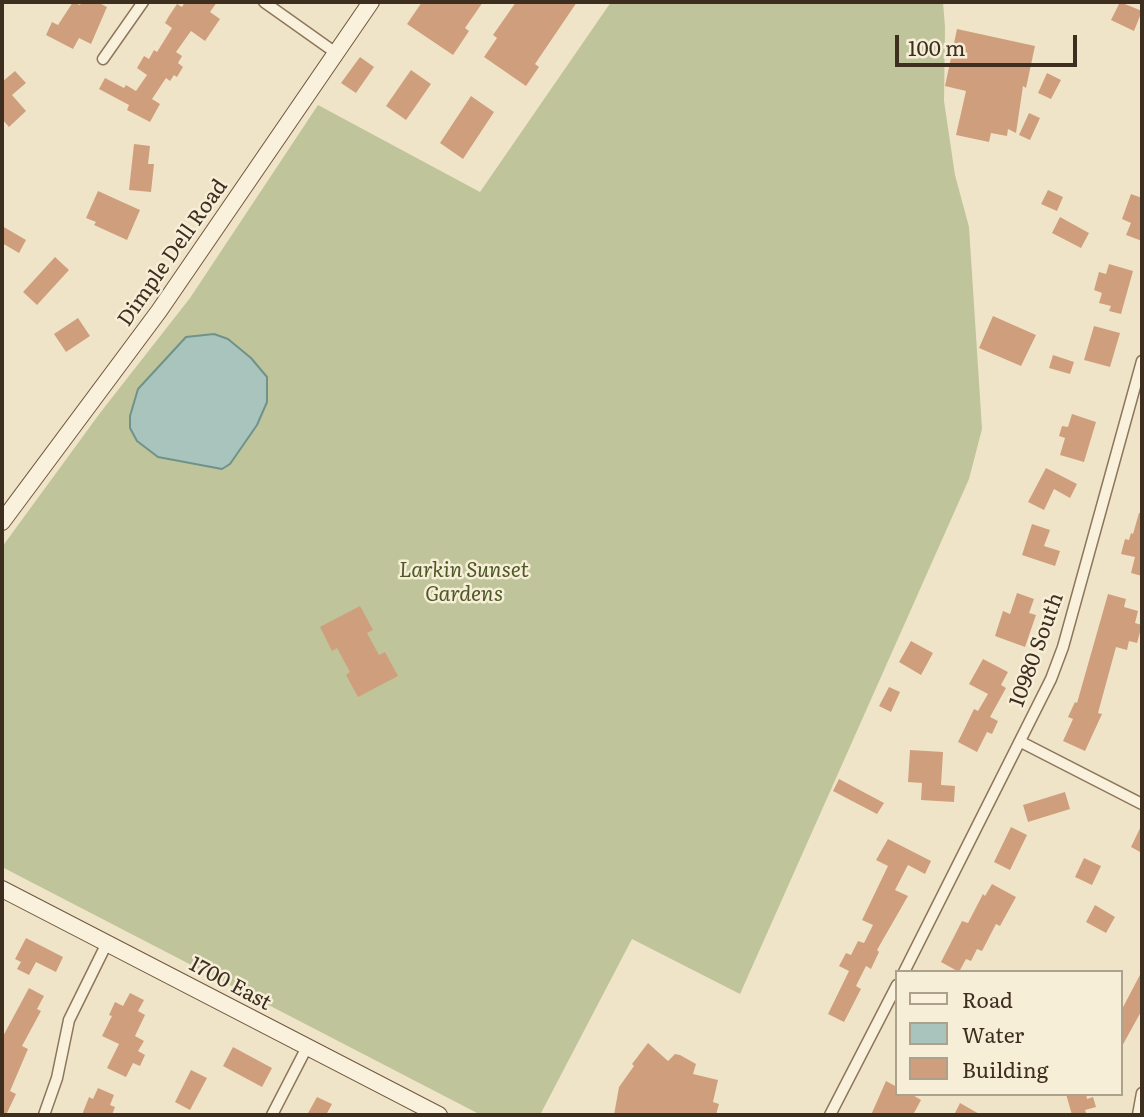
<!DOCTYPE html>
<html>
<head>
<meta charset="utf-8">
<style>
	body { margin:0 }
	#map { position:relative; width:1144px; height:1117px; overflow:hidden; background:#f0e4c8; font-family:Literata,serif }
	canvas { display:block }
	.frame { position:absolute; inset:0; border:4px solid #3d2e20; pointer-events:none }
	.legend { position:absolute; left:895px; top:970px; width:228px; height:126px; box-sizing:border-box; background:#f7eed8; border:2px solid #ada18e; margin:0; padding:9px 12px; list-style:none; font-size:21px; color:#3d2e20 }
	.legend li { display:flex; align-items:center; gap:14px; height:35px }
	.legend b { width:35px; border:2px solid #ada18e }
	.scale { position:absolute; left:895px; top:35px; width:182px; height:32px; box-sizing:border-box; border:4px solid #3d2e20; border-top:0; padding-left:9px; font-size:21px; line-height:24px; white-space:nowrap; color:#3d2e20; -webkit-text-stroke:5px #f7eed8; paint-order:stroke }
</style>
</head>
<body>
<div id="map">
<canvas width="1144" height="1117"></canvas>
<div class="frame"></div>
<ul class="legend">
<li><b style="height:9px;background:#faf1dc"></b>Road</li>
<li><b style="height:19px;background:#a9c4bc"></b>Water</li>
<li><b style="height:19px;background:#cf9f7d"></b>Building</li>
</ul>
<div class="scale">100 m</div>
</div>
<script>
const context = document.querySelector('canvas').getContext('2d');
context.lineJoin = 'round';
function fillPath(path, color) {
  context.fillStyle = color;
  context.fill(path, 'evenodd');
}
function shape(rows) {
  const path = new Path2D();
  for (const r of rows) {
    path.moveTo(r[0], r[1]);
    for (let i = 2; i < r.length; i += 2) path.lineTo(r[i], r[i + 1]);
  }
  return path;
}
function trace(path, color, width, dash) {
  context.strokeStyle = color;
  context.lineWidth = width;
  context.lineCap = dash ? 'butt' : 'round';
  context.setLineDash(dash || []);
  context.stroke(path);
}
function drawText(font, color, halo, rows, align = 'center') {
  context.font = font + ' Literata,serif';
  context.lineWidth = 5;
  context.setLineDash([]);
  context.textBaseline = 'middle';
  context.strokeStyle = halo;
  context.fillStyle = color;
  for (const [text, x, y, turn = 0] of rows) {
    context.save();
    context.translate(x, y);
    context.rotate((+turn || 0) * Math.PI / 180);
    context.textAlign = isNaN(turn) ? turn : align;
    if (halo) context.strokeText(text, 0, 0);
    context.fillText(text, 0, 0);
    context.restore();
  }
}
fillPath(shape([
	[611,2,943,2,945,27,944,101,955,175,969,227,982,429,969,479,740,994,632,939,540,1115,481,1115,2,867,2,547,100,413,190,298,318,105,480,192]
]), '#bfc49a');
const water = shape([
	[214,334,228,339,251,358,267,377,267,402,257,425,230,464,222,469,158,457,137,441,130,428,130,416,138,389,186,337,214,334]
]);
fillPath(water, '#a9c4bc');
trace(water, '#6f938a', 2);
fillPath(shape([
	[73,2,80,5,82,2,97,2,107,7,91,44,79,38,73,49,46,35,52,22,58,25],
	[185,2,217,2,210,12,220,19,205,41,191,31,176,52,182,56,178,63,183,67,177,77,174,75,170,81,166,78,152,99,160,104,150,122,127,110,129,105,99,89,105,78,124,88,126,85,136,91,147,75,137,68,144,56,149,59,154,50,157,52,172,28,165,23,169,16,177,4,182,7],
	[422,2,483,2,465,28,469,31,453,55,407,24],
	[516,2,577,2,535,64,539,67,526,86,484,57,497,38,493,35],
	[1120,2,1142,11,1134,31,1111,20],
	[957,29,1035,46,1026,88,1023,86,1016,133,1008,129,1007,136,991,133,989,142,956,135,966,91,945,86],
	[360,57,374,67,356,93,341,83],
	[411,70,431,84,406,120,386,106],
	[15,71,26,83,12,95,26,111,9,127,2,119,2,82],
	[1047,73,1061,80,1051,99,1038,93],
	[471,96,494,112,463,159,440,143],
	[1029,113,1040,118,1030,140,1019,135],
	[134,144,150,146,148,164,154,164,151,192,129,190],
	[1048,190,1063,197,1057,211,1041,204],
	[98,191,140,210,127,240,94,225,96,222,86,218],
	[1131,194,1142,198,1142,241,1126,235,1131,223,1122,219],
	[1060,217,1089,233,1081,248,1052,233],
	[2,226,26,240,19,253,2,243],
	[55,257,69,270,37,305,23,292],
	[1109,264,1133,271,1121,314,1109,311,1111,306,1099,303,1102,293,1094,290,1099,272,1106,274],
	[993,316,1036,335,1021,366,979,348],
	[78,318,90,336,66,352,54,334],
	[1094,326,1120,333,1110,367,1084,360],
	[1053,355,1074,362,1070,374,1049,368],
	[1072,414,1096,422,1084,462,1060,455,1065,438,1059,436,1062,426,1068,427],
	[1046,468,1077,484,1070,498,1054,489,1044,510,1028,502],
	[1139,513,1142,513,1142,576,1131,573,1135,557,1121,554,1125,539,1129,540,1131,533,1133,534],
	[1032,524,1050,530,1044,546,1060,551,1055,566,1022,555],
	[1017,593,1034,599,1029,613,1036,615,1025,647,995,636,1003,611,1010,614],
	[1108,594,1126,599,1124,607,1138,611,1135,623,1142,625,1137,643,1129,641,1127,650,1116,647,1098,713,1102,714,1085,751,1063,741,1073,719,1068,717,1075,702,1077,703],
	[360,606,373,630,367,633,379,655,385,652,398,676,358,697,346,675,350,672,337,648,332,651,320,627],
	[911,641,933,653,921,675,899,662],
	[983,659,1008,672,1001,685,1006,688,990,717,998,721,992,734,987,732,977,752,958,742,974,709,978,711,988,694,969,684],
	[889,687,900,692,891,712,879,706],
	[910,750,943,752,941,785,955,786,954,802,921,800,922,783,908,782],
	[839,779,884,803,877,814,833,791],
	[1065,792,1070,809,1028,822,1023,805],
	[1142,824,1142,853,1131,847],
	[1011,827,1027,835,1010,870,994,862],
	[888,839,931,861,925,874,908,865,895,890,908,896,877,950,879,952,871,969,866,966,856,986,861,989,844,1022,828,1014,849,971,839,966,846,953,851,955,858,941,864,943,873,925,862,920,888,866,876,860],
	[1084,858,1101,866,1092,885,1075,877],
	[992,884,1016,897,1000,926,996,924,982,951,977,949,971,961,966,959,959,972,941,962,962,921,968,923,983,894,985,896],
	[1095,905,1115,917,1106,933,1086,922],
	[26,938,63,957,56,972,36,962,29,975,17,969,21,962,15,959],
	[1142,971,1142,1010,1121,1048,1121,1011],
	[29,988,44,996,37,1009,41,1011,22,1046,28,1049,10,1091,16,1094,6,1115,2,1115,2,1038],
	[130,993,144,1000,138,1011,145,1015,135,1036,144,1041,138,1051,145,1055,140,1066,133,1063,126,1077,107,1068,119,1044,102,1036,112,1016,109,1015,115,1002,123,1006],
	[648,1043,668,1061,675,1054,680,1055,696,1064,693,1074,718,1080,713,1102,719,1104,716,1115,614,1115,619,1087,634,1066,632,1064],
	[233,1047,272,1068,262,1087,223,1066],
	[191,1070,207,1078,190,1110,175,1102],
	[886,1081,897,1087,897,1094,911,1094,921,1100,913,1115,871,1115],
	[98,1088,114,1095,110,1105,115,1107,112,1115,82,1115,89,1097,93,1099],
	[1066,1094,1086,1094,1087,1099,1093,1097,1096,1107,1085,1110,1087,1115,1072,1115],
	[317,1097,332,1104,326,1115,307,1115],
	[960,1103,981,1115,954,1115]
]), '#cf9f7d');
const street = shape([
	[264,2,336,53],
	[103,59,143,2],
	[1021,742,1142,804],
	[904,972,1051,679,1063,647,1142,361],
	[44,1115,57,1078,69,1020,107,943],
	[272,1115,307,1047],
	[830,1115,897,985],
	[1138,1115,1142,1093]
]);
const secondary = shape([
	[2,522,159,311,371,2],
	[2,889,439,1115]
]);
trace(street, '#8d765c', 13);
trace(secondary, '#6f573f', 18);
trace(street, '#faf1dc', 10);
trace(secondary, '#faf1dc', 16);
drawText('21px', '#3d2e20', '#f7eed8', [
	["Dimple Dell Road",173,253,-55],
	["10980 South",1037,650,-70],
	["1700 East",230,984,28]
]);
drawText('italic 21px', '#4d5a26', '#f7eed8', [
	["Larkin Sunset",464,571],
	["Gardens",464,595]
]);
</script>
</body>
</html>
